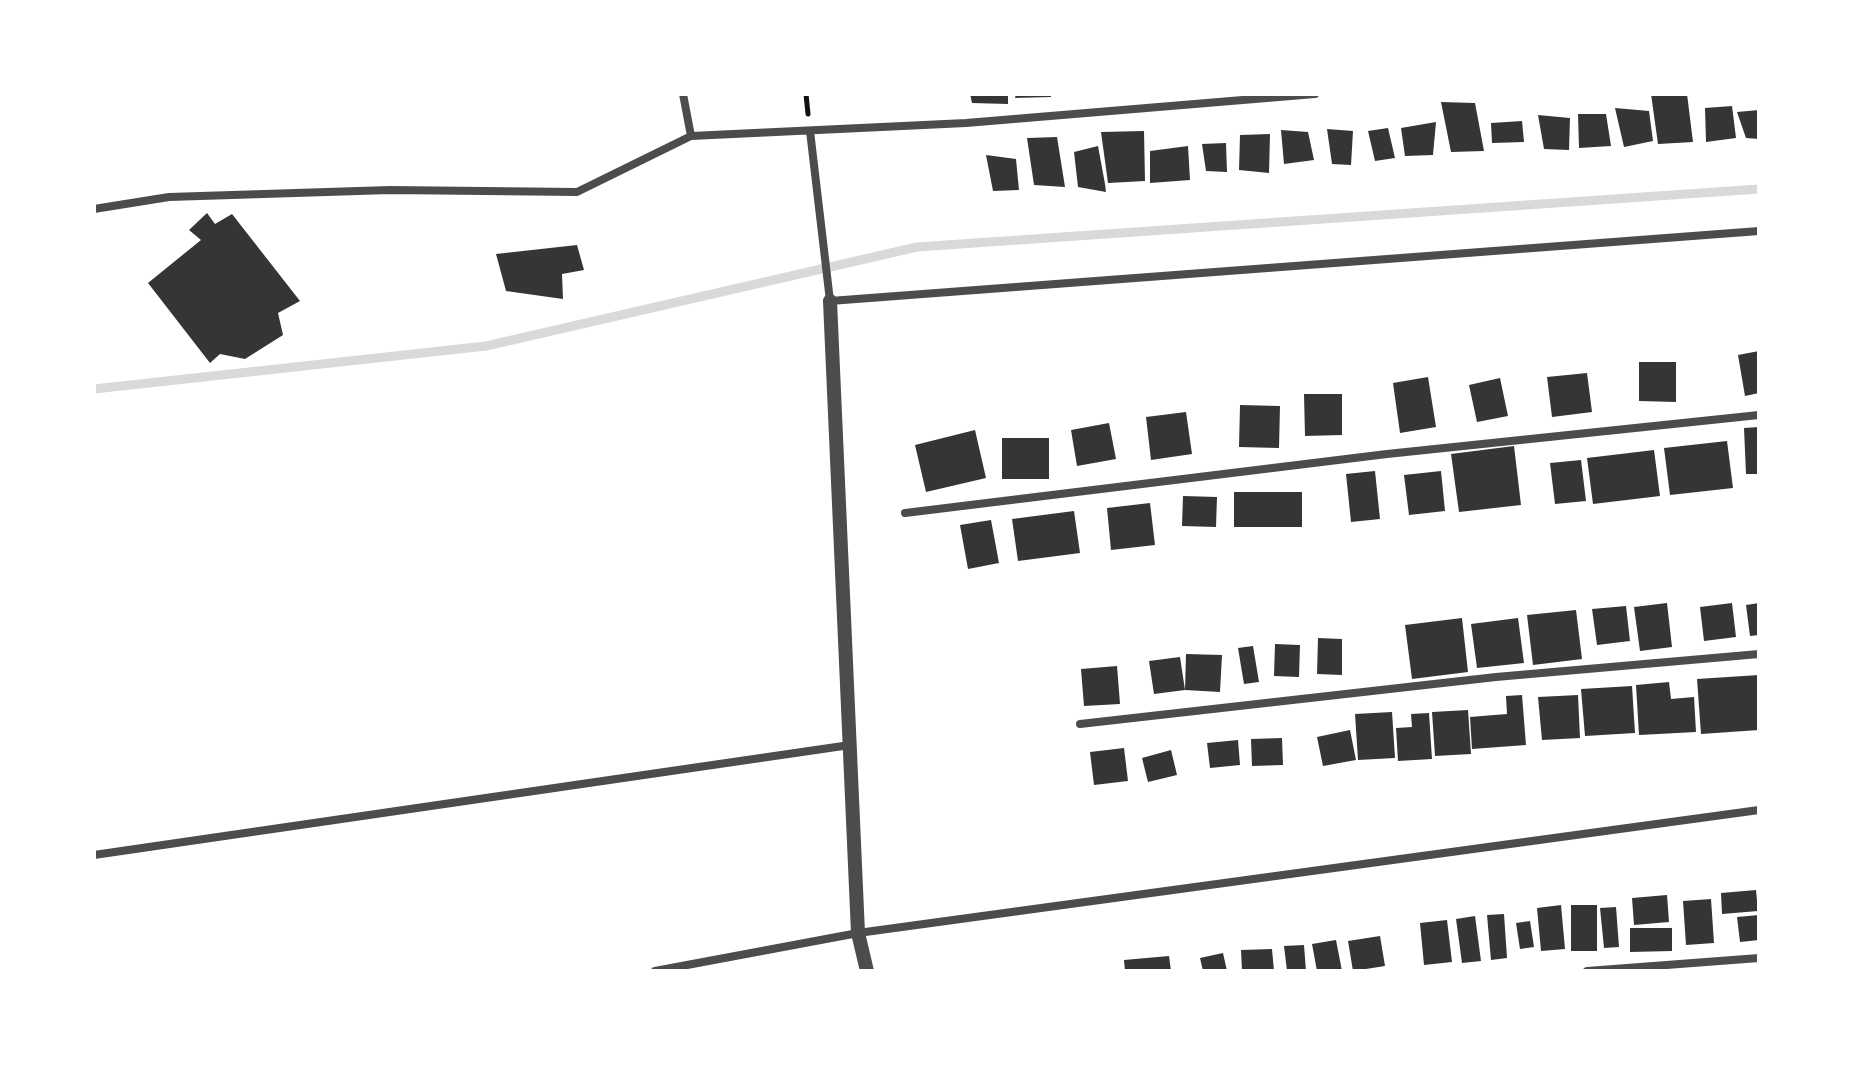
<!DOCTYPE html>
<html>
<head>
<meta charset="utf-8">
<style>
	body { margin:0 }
	#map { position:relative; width:1853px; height:1065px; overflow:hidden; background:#fff; font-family:"DejaVu Sans",sans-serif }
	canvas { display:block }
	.frame { position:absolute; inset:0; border:96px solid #fff; pointer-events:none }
</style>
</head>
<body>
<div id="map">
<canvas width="1853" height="1065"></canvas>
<div class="frame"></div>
</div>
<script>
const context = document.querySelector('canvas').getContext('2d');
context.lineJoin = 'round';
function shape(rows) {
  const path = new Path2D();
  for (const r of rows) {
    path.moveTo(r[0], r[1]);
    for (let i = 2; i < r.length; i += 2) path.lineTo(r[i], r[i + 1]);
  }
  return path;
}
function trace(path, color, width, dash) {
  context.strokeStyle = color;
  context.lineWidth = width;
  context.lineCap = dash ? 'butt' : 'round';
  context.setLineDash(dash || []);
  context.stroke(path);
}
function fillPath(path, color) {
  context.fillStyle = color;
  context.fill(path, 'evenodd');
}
trace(shape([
	[94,389,486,346,917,247,1759,189]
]), '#d9d9d9', 9);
fillPath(shape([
	[970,94,1008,94,1008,104,972,103],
	[1016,94,1051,94,1051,97,1015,98],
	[1651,94,1687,94,1693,142,1658,144],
	[1441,102,1475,103,1484,151,1451,152],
	[1732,106,1736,138,1706,142,1705,108],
	[1615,108,1649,111,1653,141,1624,147],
	[1759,110,1759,139,1746,138,1737,112],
	[1578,114,1606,114,1611,146,1579,148],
	[1538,115,1570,118,1569,150,1544,149],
	[1522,121,1524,142,1492,143,1491,123],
	[1436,122,1433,155,1405,156,1401,128],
	[1388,128,1395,158,1375,161,1368,131],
	[1327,129,1353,131,1351,165,1332,164],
	[1281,130,1308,132,1314,160,1284,164],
	[1144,131,1145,181,1108,183,1101,132],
	[1270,134,1269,173,1239,170,1240,135],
	[1057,137,1065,187,1034,185,1027,138],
	[1226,143,1227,172,1206,171,1202,144],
	[1098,146,1105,184,1106,192,1078,187,1074,152],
	[1188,146,1190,180,1150,183,1150,151],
	[986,155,1016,159,1019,190,993,191],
	[207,213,215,224,232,214,300,301,278,313,283,335,245,359,220,354,210,363,148,283,201,240,189,230],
	[577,245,584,270,562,274,563,299,506,291,496,254],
	[1759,351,1759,393,1745,396,1738,355],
	[1639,362,1676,362,1676,402,1639,401],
	[1587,373,1592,412,1552,417,1547,377],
	[1428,377,1436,427,1400,433,1393,383],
	[1500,378,1508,416,1477,422,1469,385],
	[1304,394,1342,394,1342,435,1305,436],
	[1240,405,1280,406,1279,448,1239,447],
	[1186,412,1192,454,1151,460,1146,417],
	[1109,423,1116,459,1077,466,1071,430],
	[1759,427,1759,474,1746,474,1744,428],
	[975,430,986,478,926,492,915,445],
	[1002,438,1049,438,1049,479,1002,479],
	[1727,441,1733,488,1670,495,1664,448],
	[1514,446,1521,505,1459,512,1451,454],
	[1654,450,1660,496,1593,504,1587,458],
	[1581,460,1586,501,1555,504,1550,463],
	[1375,471,1380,519,1351,522,1346,474],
	[1441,471,1445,511,1409,515,1404,475],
	[1234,492,1302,492,1302,527,1234,527],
	[1183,496,1217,497,1216,527,1182,526],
	[1150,503,1155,545,1111,550,1107,508],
	[1074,511,1080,553,1018,561,1012,519],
	[991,520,999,563,968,569,960,525],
	[1667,603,1672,647,1640,651,1634,607],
	[1732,603,1736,637,1704,641,1700,607],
	[1759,603,1759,635,1750,636,1746,605],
	[1626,606,1630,641,1597,645,1592,609],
	[1576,610,1582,659,1533,665,1527,615],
	[1462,618,1468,672,1412,679,1405,625],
	[1518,618,1524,663,1477,668,1471,624],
	[1318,638,1342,639,1342,675,1317,674],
	[1275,644,1300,645,1299,677,1274,676],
	[1253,646,1259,682,1244,684,1238,648],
	[1186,654,1222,655,1220,692,1185,690],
	[1180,657,1185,690,1154,694,1149,661],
	[1117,666,1120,704,1084,706,1081,669],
	[1759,675,1759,730,1701,734,1697,679],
	[1669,682,1671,699,1694,697,1696,732,1639,735,1636,685],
	[1632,686,1635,733,1585,736,1581,689],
	[1522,695,1526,745,1472,749,1470,717,1507,714,1506,696],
	[1578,695,1580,738,1542,740,1538,697],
	[1468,710,1471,754,1435,756,1432,712],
	[1392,712,1395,758,1358,760,1355,714],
	[1429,713,1432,759,1398,761,1396,728,1412,727,1411,714],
	[1350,730,1356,760,1323,766,1317,737],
	[1282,738,1283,765,1252,766,1251,739],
	[1238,740,1240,765,1210,768,1207,743],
	[1124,748,1128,781,1094,785,1090,752],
	[1171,750,1177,775,1148,782,1142,758],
	[1756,890,1758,911,1722,914,1721,893],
	[1667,895,1669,922,1634,925,1632,898],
	[1711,899,1714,943,1686,945,1683,901],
	[1561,905,1565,949,1541,951,1537,908],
	[1571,905,1597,905,1597,951,1571,951],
	[1616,907,1619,947,1604,948,1600,908],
	[1504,914,1507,958,1491,960,1487,915],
	[1759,915,1759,940,1740,942,1737,917],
	[1475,916,1481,961,1462,963,1456,919],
	[1447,920,1452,962,1424,965,1420,923],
	[1530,921,1534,947,1520,949,1516,923],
	[1630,928,1672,928,1672,951,1630,952],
	[1380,936,1385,966,1353,971,1348,941],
	[1336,940,1342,971,1317,971,1312,944],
	[1304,945,1306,971,1287,971,1284,946],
	[1272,949,1274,971,1242,971,1241,950],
	[1223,953,1227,971,1203,971,1200,958],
	[1169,956,1171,971,1125,971,1124,960]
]), '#353535');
trace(shape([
	[806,94,808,114]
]), '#111', 5);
trace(shape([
	[683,94,691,136,966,123,1315,94],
	[810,131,830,301,1759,231],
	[94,209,169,197,390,190,577,192,691,136],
	[905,513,1387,454,1759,415],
	[1080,724,1496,677,1759,654],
	[94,855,850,745],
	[655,971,858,933,1759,810],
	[1587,971,1759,958]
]), '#4c4c4c', 8);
trace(shape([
	[830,301,858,933,867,971]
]), '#4c4c4c', 14);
</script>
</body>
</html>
